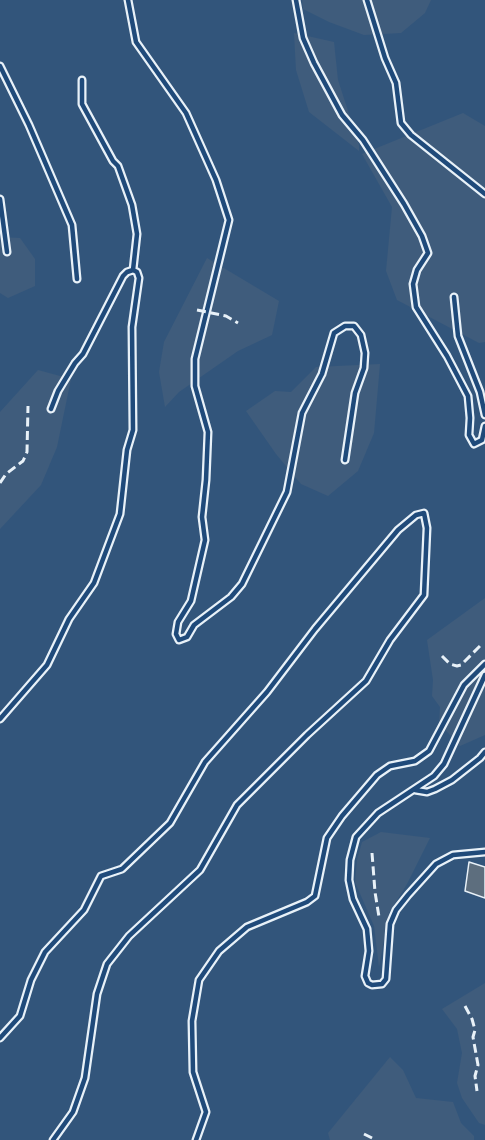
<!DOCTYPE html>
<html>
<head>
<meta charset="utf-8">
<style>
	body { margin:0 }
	canvas { display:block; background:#32557b }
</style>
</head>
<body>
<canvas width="485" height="1140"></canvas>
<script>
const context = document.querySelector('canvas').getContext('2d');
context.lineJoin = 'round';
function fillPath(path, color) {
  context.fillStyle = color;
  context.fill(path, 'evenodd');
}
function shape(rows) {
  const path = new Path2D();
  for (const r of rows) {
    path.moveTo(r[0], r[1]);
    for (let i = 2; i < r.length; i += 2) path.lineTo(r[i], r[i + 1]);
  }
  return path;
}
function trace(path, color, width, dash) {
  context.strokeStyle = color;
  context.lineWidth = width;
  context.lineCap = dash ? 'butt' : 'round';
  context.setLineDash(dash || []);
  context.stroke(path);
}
fillPath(shape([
	[302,0,431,0,425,13,401,33,364,35,329,22,303,9],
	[294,33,334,42,338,80,359,145,359,151,309,112,296,70],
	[463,113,485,126,485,342,479,343,397,300,386,271,392,207,362,154],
	[0,237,20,238,35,259,35,286,8,298,0,293],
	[207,258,279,301,272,335,238,351,179,392,165,407,159,372,164,342],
	[380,364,374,433,358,471,328,496,301,484,276,454,246,411,275,391,291,392,316,367],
	[38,370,71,379,57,447,41,485,0,529,0,412],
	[485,598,485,735,460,746,439,723,440,707,432,696,433,680,427,640],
	[381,832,430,838,407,884,389,913,379,967,374,926,355,882,357,860,362,842],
	[485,983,485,1125,479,1123,462,1098,457,1083,462,1053,457,1029,442,1009],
	[390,1057,403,1070,416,1098,453,1102,461,1123,474,1136,474,1140,330,1140,328,1133]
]), '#3f5c7c');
const building = shape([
	[469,862,485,867,485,898,465,891,469,862]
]);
fillPath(building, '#5d6e7e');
trace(building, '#e8f1f8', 1.5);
const service = shape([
	[128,0,136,42,186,113,216,180,229,220,195,359,195,386,208,432,206,480,202,517,205,540,191,601,178,622,176,634,179,640,187,637,194,625,231,597,242,584,287,492,302,413,322,374,334,333,345,326,354,326,361,335,365,353,364,368,355,393,345,460],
	[296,0,303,38,314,63,342,115,363,140,404,204,422,236,428,253,417,270,413,284,416,307,447,356,468,396,470,418,469,435,474,444,482,440,485,426],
	[367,0,385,58,396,83,401,123,411,135,485,194],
	[0,66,29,125,72,225,77,279],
	[82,80,82,104,113,161,118,166,132,205,137,234,133,270],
	[0,199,7,252],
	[454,297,458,336,480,392,485,415],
	[485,675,444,764,434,776,378,813,356,837,350,860,349,880,353,899,367,929,369,951,365,976,368,983,372,985,382,984,386,979,390,924,396,910,408,895,436,864,453,855,485,852],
	[0,719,47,665,69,619,94,583,120,514,127,450,133,430,132,327,139,278,137,272,133,270,127,272,123,276,83,354,75,363,58,391,51,409],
	[415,790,427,792,435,789,452,780,480,758,485,752],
	[0,1038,20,1016,31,980,45,952,84,910,101,876,122,869,170,823,205,762,267,692,315,629,398,530,416,515,424,513,427,528,424,595,390,640,366,681,307,735,237,805,200,870,129,936,107,964,97,994,85,1078,73,1112,53,1140],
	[196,1140,206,1112,193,1072,192,1021,199,980,219,951,247,927,307,902,315,896,327,838,342,816,377,775,390,766,415,761,429,751,464,685,485,664]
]);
trace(service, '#e8f1f8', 9);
trace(service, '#1f4a7a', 4.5);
trace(shape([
	[197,310,226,316,238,323],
	[0,483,6,474,23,461,27,452,28,406],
	[442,656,450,664,457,666,461,665,482,644],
	[372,853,375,892,379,917],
	[465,1006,472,1019,475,1030,473,1037,478,1065,475,1076,477,1091],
	[364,1134,376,1140]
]), '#e8f1f8', 3, [9, 4.5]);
</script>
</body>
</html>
